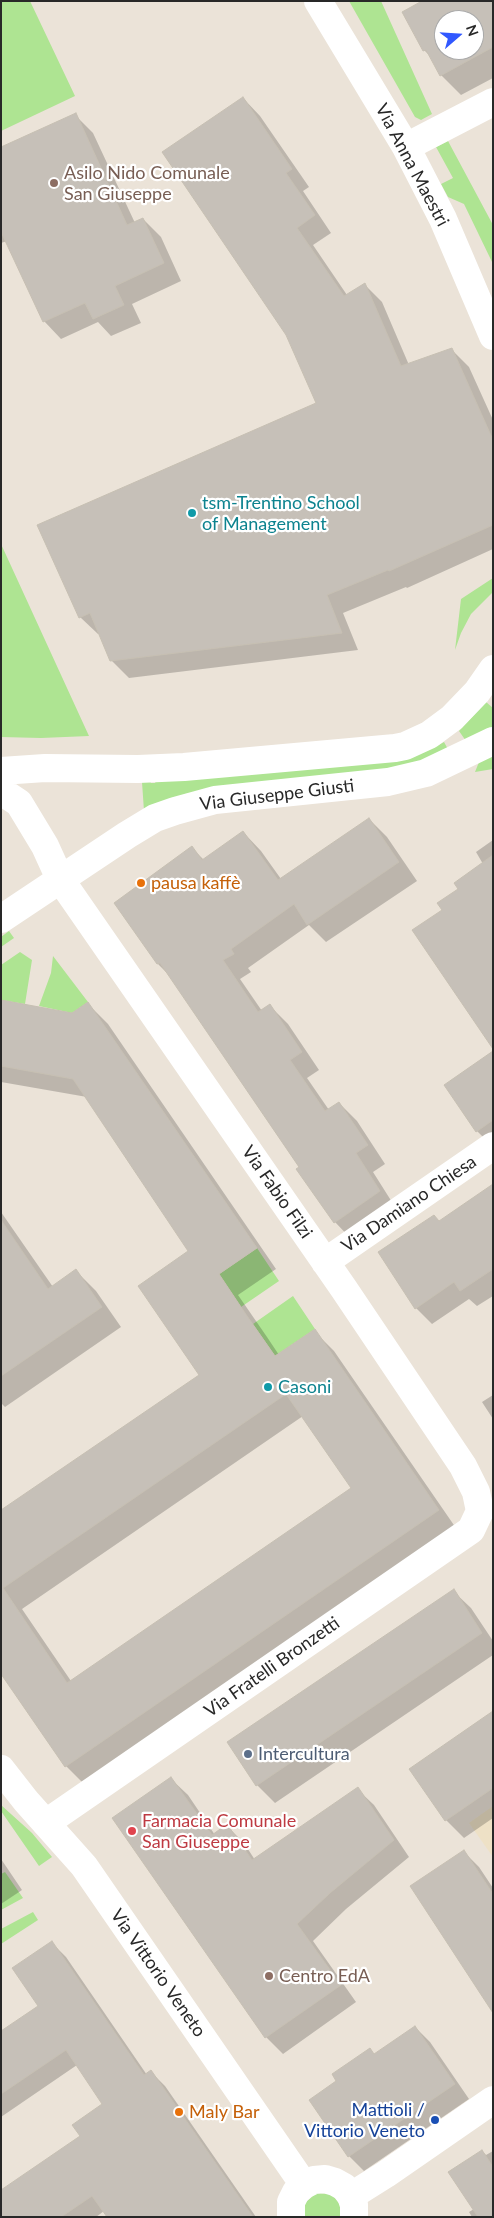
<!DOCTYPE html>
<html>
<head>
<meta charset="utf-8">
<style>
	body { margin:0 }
	#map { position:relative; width:494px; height:2218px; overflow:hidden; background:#ebe3d8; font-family:Lato,sans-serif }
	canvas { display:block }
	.frame { position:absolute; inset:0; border:2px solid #282828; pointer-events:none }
	.north { position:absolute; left:434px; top:10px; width:50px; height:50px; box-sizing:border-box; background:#fff; border:1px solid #a9a9a9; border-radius:50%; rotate:71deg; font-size:14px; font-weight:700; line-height:20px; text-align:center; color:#282828 }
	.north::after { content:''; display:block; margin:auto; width:18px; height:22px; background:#3158ff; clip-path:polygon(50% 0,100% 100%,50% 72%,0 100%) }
</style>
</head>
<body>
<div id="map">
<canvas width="494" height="2218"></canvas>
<div class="frame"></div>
<div class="north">N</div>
</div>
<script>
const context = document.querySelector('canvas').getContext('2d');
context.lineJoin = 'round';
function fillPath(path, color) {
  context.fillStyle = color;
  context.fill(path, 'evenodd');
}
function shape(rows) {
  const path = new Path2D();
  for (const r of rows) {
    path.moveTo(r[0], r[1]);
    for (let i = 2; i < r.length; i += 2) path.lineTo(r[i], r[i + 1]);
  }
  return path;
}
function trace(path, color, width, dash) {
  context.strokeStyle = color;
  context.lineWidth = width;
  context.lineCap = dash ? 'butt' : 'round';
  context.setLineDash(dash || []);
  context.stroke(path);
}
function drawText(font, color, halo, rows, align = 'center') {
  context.font = font + ' Lato,sans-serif';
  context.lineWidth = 4.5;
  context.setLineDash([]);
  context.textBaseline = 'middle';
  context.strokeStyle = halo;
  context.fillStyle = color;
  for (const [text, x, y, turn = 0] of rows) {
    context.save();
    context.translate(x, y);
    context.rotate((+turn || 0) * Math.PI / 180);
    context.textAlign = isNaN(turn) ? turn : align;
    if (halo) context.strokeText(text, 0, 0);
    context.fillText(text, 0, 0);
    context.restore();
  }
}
fillPath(shape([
	[493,1806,493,1857,469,1823]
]), '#eee1c6');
fillPath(shape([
	[1,1,30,1,75,96,1,131],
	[349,1,381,1,432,114,421,120,415,117],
	[448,141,493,225,493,264,464,204,448,197,441,184,453,178,436,147],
	[1,544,89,736,41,738,1,737],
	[493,578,493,592,471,614,461,633,455,650,461,599],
	[486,702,493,708,493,729,466,741,459,731],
	[444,742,449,751,416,766,144,811,142,782,150,781,151,783,155,783,156,781,433,748],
	[493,755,493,769,475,772,479,762],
	[9,931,14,938,1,947,1,937],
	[20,952,32,960,25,1004,1,1000,1,965],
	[53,956,88,1002,72,1013,39,1006,51,973],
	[257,1248,279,1281,241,1307,219,1274],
	[293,1296,315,1329,275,1356,253,1324],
	[1,1805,32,1833,52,1857,39,1866,1,1811],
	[5,1872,23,1898,1,1910,1,1874],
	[33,1912,38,1920,1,1944,1,1929],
	[316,2193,330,2194,336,2199,340,2205,340,2217,303,2217,305,2203]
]), '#aee492');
fillPath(shape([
	[493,1,493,78,461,95,441,75,433,59,424,50,404,12],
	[444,20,474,20,474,50,444,50],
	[243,98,260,116,309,187,303,191,331,233,313,245,347,295,365,285,382,302,409,365,452,350,469,367,493,420,493,549,407,588,406,587,343,613,358,650,129,678,111,660,100,633,98,634,80,617,317,403],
	[75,115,93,133,135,223,143,219,161,237,181,281,132,304,141,323,111,336,98,322,61,339,44,321,7,241,1,243,1,149],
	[369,819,387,837,417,881,326,942,309,925,248,968,251,972,240,979,262,1011,270,1006,288,1024,319,1070,307,1078,329,1110,339,1103,357,1121,385,1164,373,1172,397,1210,353,1241,335,1222,300,1168,170,976,158,964,116,903,192,848,204,860,243,832,261,851,281,879],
	[493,840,493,1047,443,911,483,864,476,852],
	[1,1001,72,1014,88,1004,108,1024,276,1269,238,1295,267,1337,279,1355,314,1331,334,1351,458,1531,86,1786,66,1766,1,1672,1,1511,201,1375,190,1252,87,1097,1,1082],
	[303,1416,353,1488,71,1681,22,1609],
	[493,1053,493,1147,477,1131],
	[493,1186,493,1296,477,1306,469,1299,432,1324,416,1308,440,1222],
	[1,1212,53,1287,76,1271,96,1291,121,1327,5,1407,1,1403],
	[493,1395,493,1419,482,1402],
	[453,1591,471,1608,493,1641,493,1655,275,1803,257,1785,229,1743],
	[493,1712,493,1818,464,1838,446,1820],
	[171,1779,188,1795,215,1835,227,1826,244,1843,255,1860,357,1789,374,1805,409,1857,346,1909,313,1941,356,2002,283,2054,266,2037],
	[464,1852,479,1867,493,1888,493,2011],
	[1,1859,22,1890,1,1904],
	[52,1943,66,1957,147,2075,151,2072,165,2086,256,2217,108,2217,104,2211,96,2217,1,2217,1,2187,3,2190,81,2136,104,2104,77,2065,1,2117,1,2033,40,2006],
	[415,2027,430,2042,469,2099,364,2171,349,2156,338,2081,370,2050,375,2055],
	[482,2151,486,2155,493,2151,493,2217,472,2217,469,2212,474,2209]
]), '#0003');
const building = shape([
	[422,1,493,1,493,47,440,76,426,50,423,51,402,12,422,1],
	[444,20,474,20,474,50,444,50,444,20],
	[243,97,292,169,286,173,315,215,297,228,344,296,365,283,401,366,452,348,493,440,493,525,389,571,388,570,327,595,342,633,110,661,90,613,79,618,37,525,316,403,286,335,162,152,243,97],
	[76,113,127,225,143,218,164,263,115,286,124,305,93,319,85,303,43,322,1,232,1,147,76,113],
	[369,818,399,862,307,925,294,904,231,949,234,954,223,960,258,1012,270,1004,302,1052,290,1060,325,1111,339,1102,368,1145,356,1153,380,1191,334,1223,296,1169,299,1167,160,963,157,964,114,903,192,846,202,860,243,831,278,880,369,818],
	[493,855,493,1049,412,930,442,910,437,903,458,889,454,883,493,855],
	[1,1000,72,1013,88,1002,257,1248,219,1274,247,1316,275,1356,315,1329,439,1510,65,1767,1,1674,1,1510,199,1375,138,1286,188,1251,73,1079,1,1066,1,1000],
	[286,1394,351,1488,67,1683,3,1588,286,1394],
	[493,1051,493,1120,476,1132,444,1085,493,1051],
	[493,1184,493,1269,460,1291,454,1282,415,1309,378,1252,434,1215,439,1221,493,1184],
	[1,1220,48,1289,76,1269,102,1307,1,1376,1,1220],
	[454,1589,482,1633,256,1786,227,1742,454,1589],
	[493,1711,493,1788,445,1821,409,1769,493,1711],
	[171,1777,212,1835,227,1824,252,1860,358,1787,394,1840,330,1893,297,1924,341,1985,265,2038,112,1818,171,1777],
	[464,1850,493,1894,493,2013,410,1886,464,1850],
	[52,1941,144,2075,151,2070,253,2217,107,2217,92,2196,61,2217,1,2217,1,2190,80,2136,72,2125,102,2104,66,2050,1,2094,1,2031,38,2006,12,1968,52,1941],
	[415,2026,455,2084,348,2157,309,2100,336,2081,332,2074,370,2048,374,2054,415,2026],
	[482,2150,493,2167,493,2217,478,2217,448,2172,482,2150]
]);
fillPath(building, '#c6c0b8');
trace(building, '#c6bfb2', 1);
trace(shape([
	[318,1,406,147,443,219,493,336],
	[406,147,493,102],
	[325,1262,493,1146],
	[46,1823,471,1530,480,1511,476,1492,463,1466,344,1289,60,879],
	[351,2196,386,2174,493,2100]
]), '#fff', 28);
trace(shape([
	[1,771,45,768,138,769,184,767,395,748,405,746,429,735,452,718,477,692,493,669],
	[1,791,19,803,45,846,60,879],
	[1,919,127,835,155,818,175,811,215,800,388,782,426,773,493,741],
	[1,1769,26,1801,84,1866,304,2185],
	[291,2217,291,2202,296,2192,304,2185,314,2180,325,2179,335,2182,344,2187,351,2196,354,2205,354,2217]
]), '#fff', 28);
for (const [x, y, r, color] of [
	[54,183,5,"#8d6e63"],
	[192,513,5,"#0f9aa8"],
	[141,883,5,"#e8710a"],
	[268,1387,5,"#0f9aa8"],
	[248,1754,5,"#5c6f8a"],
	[132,1831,5,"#e0444e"],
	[269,1976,5,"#8d6e63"],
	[179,2112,5,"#e8710a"],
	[435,2120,5,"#1a4fb4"]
]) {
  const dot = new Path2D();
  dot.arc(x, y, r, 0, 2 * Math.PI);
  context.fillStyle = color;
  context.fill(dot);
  trace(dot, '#fff', 2);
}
drawText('18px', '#282828', '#fff', [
	["Via Anna Maestri",412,165,62],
	["Via Giuseppe Giusti",277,795,-7],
	["Via Fabio Filzi",277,1192,55],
	["Via Damiano Chiesa",409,1204,-34],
	["Via Fratelli Bronzetti",272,1667,-35],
	["Via Vittorio Veneto",158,1973,55]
]);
drawText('18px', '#785e54', '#fff', [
	["Asilo Nido Comunale",64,173],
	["San Giuseppe",64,194],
	["Centro EdA",279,1976]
], 'left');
drawText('18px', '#0d838f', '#fff', [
	["tsm-Trentino School",202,503],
	["of Management",202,524],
	["Casoni",278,1387]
], 'left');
drawText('18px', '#c56008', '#fff', [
	["pausa kaffè",151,883],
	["Maly Bar",189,2112]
], 'left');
drawText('18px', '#4e5e75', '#fff', [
	["Intercultura",258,1754]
], 'left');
drawText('18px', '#be3a42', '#fff', [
	["Farmacia Comunale",142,1821],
	["San Giuseppe",142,1842]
], 'left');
drawText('18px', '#164399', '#fff', [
	["Mattioli /",425,2110],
	["Vittorio Veneto",425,2131]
], 'right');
</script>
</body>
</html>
